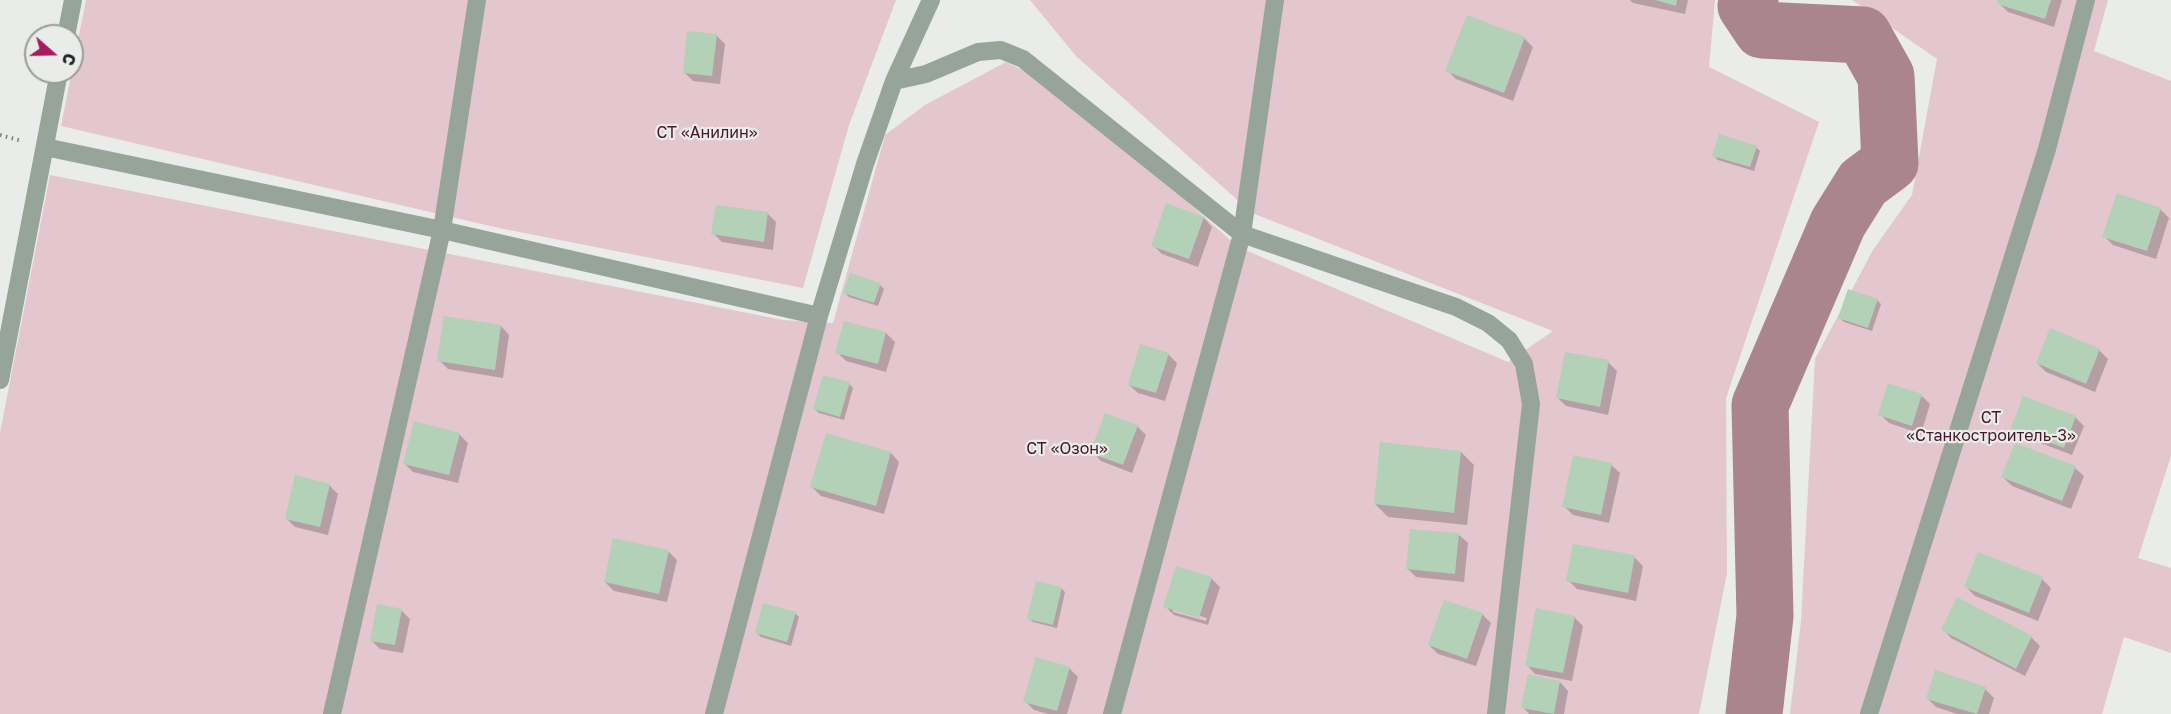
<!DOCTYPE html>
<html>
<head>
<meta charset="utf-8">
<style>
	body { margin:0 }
	#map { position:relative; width:2171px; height:714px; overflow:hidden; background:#e9ece9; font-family:"Golos Text",sans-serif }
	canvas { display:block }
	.north { position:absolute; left:24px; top:24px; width:60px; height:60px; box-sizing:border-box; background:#e9ece9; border:2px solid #999c99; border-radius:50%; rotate:110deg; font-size:16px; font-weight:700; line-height:24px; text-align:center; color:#212322 }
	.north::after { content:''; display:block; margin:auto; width:21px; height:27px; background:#a81c5e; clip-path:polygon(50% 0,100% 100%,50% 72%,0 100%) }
</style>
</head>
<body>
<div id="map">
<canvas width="2171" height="714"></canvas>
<div class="north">С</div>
</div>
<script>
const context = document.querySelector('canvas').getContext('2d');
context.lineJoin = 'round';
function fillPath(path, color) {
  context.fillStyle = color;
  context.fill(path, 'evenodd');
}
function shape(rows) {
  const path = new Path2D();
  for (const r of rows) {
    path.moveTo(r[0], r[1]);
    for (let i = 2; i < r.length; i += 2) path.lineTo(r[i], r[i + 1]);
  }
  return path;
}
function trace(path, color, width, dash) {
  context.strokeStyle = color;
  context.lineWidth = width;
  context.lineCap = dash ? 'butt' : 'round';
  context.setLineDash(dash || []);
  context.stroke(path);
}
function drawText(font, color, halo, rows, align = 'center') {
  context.font = font + ' "Golos Text",sans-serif';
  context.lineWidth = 4.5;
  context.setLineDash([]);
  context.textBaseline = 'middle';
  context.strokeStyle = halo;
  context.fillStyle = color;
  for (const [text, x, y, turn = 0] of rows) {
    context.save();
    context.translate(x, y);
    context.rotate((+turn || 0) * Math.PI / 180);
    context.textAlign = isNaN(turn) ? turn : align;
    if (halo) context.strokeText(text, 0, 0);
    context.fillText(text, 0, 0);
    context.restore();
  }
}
fillPath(shape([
	[86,0,896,0,849,125,803,288,499,228,61,126],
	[1030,0,1715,0,1709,67,1819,122,1726,398,1727,573,1699,714,0,714,0,433,50,175,783,320,833,323,885,135,925,105,1006,62,1064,91,1238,247,1508,362,1553,331,1252,213,1076,56],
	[1852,0,2108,0,2094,51,2171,81,2171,456,2138,558,2171,568,2171,653,2124,637,2102,714,1790,714,1801,621,1815,359,1873,250,1912,195,1937,59]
]), '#e3c6ce');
fillPath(shape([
	[1630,0,1688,0,1685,14,1633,3],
	[2000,0,2062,0,2054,27,2008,12,1999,3],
	[716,35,725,44,720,84,693,81,684,72],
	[1524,38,1533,47,1513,101,1456,79,1447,70],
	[1756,147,1760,151,1754,171,1718,160,1714,156],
	[2118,195,2161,210,2169,218,2156,259,2113,245,2104,236],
	[1167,205,1204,218,1212,227,1198,267,1162,254,1153,245],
	[767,213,776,222,773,250,722,242,713,233],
	[880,285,884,289,878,306,849,297,845,293],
	[1877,300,1881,304,1872,331,1844,322,1840,318],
	[501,326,509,335,503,378,448,369,439,360],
	[886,333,895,342,886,372,846,361,837,352],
	[2099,350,2108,359,2095,392,2046,372,2037,363],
	[1168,354,1177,363,1165,401,1138,393,1129,385],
	[1608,362,1617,371,1608,415,1566,406,1557,397],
	[849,384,853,388,844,420,819,413,815,409],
	[1922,396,1930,404,1921,434,1889,423,1880,414],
	[2075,417,2084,426,2072,455,2022,436,2013,427],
	[1137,426,1146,435,1132,473,1101,461,1092,452],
	[459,434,468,443,458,483,413,472,404,463],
	[827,435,891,453,899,462,884,514,821,496,812,487],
	[1461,452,1474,465,1467,525,1388,517,1375,504],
	[1611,465,1620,473,1609,523,1573,515,1564,506],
	[2075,468,2084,476,2071,509,2012,486,2003,477],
	[329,485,338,494,328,535,295,527,286,518],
	[1459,535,1468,543,1464,582,1416,577,1407,568],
	[668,551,677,560,667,602,614,591,605,582],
	[1634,557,1643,566,1636,601,1577,589,1568,580],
	[1211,578,1220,587,1208,625,1174,615,1165,606],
	[1173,608,1207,618,1206,621,1173,612],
	[2042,579,2051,588,2038,621,1975,596,1966,587],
	[1061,588,1065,592,1057,628,1033,622,1028,618],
	[401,610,410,619,403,653,380,649,371,640],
	[795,613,799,617,791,646,761,637,757,633],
	[1482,614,1491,623,1476,666,1438,654,1429,645],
	[1574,617,1583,626,1572,681,1535,674,1527,665],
	[1943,629,2031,637,2040,646,2025,676,1951,638],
	[1069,668,1078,677,1067,714,1048,714,1034,710,1025,701],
	[1560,682,1568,691,1564,714,1529,714,1523,707],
	[1985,689,1994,698,1989,714,1957,714,1936,707,1927,698]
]), '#0003');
trace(shape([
	[1750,0,1746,6,1762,30,1863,35,1886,76,1890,163,1863,183,1838,223,1760,405,1765,616,1754,714]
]), '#aa848f', 57);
fillPath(shape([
	[1655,0,1677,0,1676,6],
	[1998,0,2051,0,2045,19,1997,4],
	[1467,15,1525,37,1504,93,1445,71],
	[687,31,717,34,712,76,683,73],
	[1719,134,1757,146,1750,167,1712,156],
	[2117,193,2161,208,2147,251,2102,237],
	[1166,203,1204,217,1189,259,1151,246],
	[716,205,768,212,764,242,711,234],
	[850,273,881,283,874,303,843,293],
	[1848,289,1878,299,1868,328,1838,318],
	[444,316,501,325,495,370,437,361],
	[844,321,886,332,878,364,835,353],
	[2050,328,2100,349,2086,384,2036,363],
	[1140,344,1169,353,1156,393,1128,385],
	[1565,352,1609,360,1600,407,1556,398],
	[823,375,850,382,840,417,813,409],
	[1888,383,1922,394,1912,426,1878,415],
	[2023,396,2076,416,2064,448,2011,428],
	[1105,413,1138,425,1123,465,1090,453],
	[414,421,460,433,449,475,403,464],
	[826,433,891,452,876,506,810,487],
	[1380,442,1461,451,1454,513,1374,504],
	[2015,443,2076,466,2062,501,2001,477],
	[1573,455,1612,463,1601,515,1562,507],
	[295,475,330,484,320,527,285,519],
	[1410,529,1459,533,1455,574,1406,569],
	[613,538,669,550,659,594,604,582],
	[1573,544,1635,555,1628,593,1566,581],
	[1978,552,2043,577,2029,613,1964,587],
	[1176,566,1212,577,1199,618,1163,607],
	[1036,581,1062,587,1053,625,1027,619],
	[1957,597,2032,636,2016,669,1941,630],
	[1444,600,1483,613,1467,659,1428,645],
	[763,603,796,612,787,642,755,633],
	[377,604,402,609,395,645,370,641],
	[1536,608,1575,616,1563,673,1525,666],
	[1036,657,1070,667,1057,711,1023,702],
	[1935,670,1986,687,1977,714,1926,699],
	[1528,674,1560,681,1554,714,1521,708]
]), '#b2d1b6');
trace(shape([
	[0,135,22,141]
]), '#7b7d7c', 4, [1.5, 4.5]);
trace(shape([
	[66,36,73,0],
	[894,81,926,74,978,52,1001,50,1023,59,1242,234,1456,307,1488,323,1509,340,1524,364,1531,404,1496,714],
	[45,147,442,230,819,316],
	[0,380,59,72],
	[332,714,442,230,477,0],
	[714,714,819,316,865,164,894,81,931,0],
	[1112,714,1242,234,1275,0],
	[1869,714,2047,149,2086,0]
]), '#97a499', 18);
drawText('16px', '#48162a', '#e9ece9', [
	["СТ «Анилин»",707,133],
	["СТ",1991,418],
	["«Станкостроитель-3»",1991,436],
	["СТ «Озон»",1067,449]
]);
</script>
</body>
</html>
